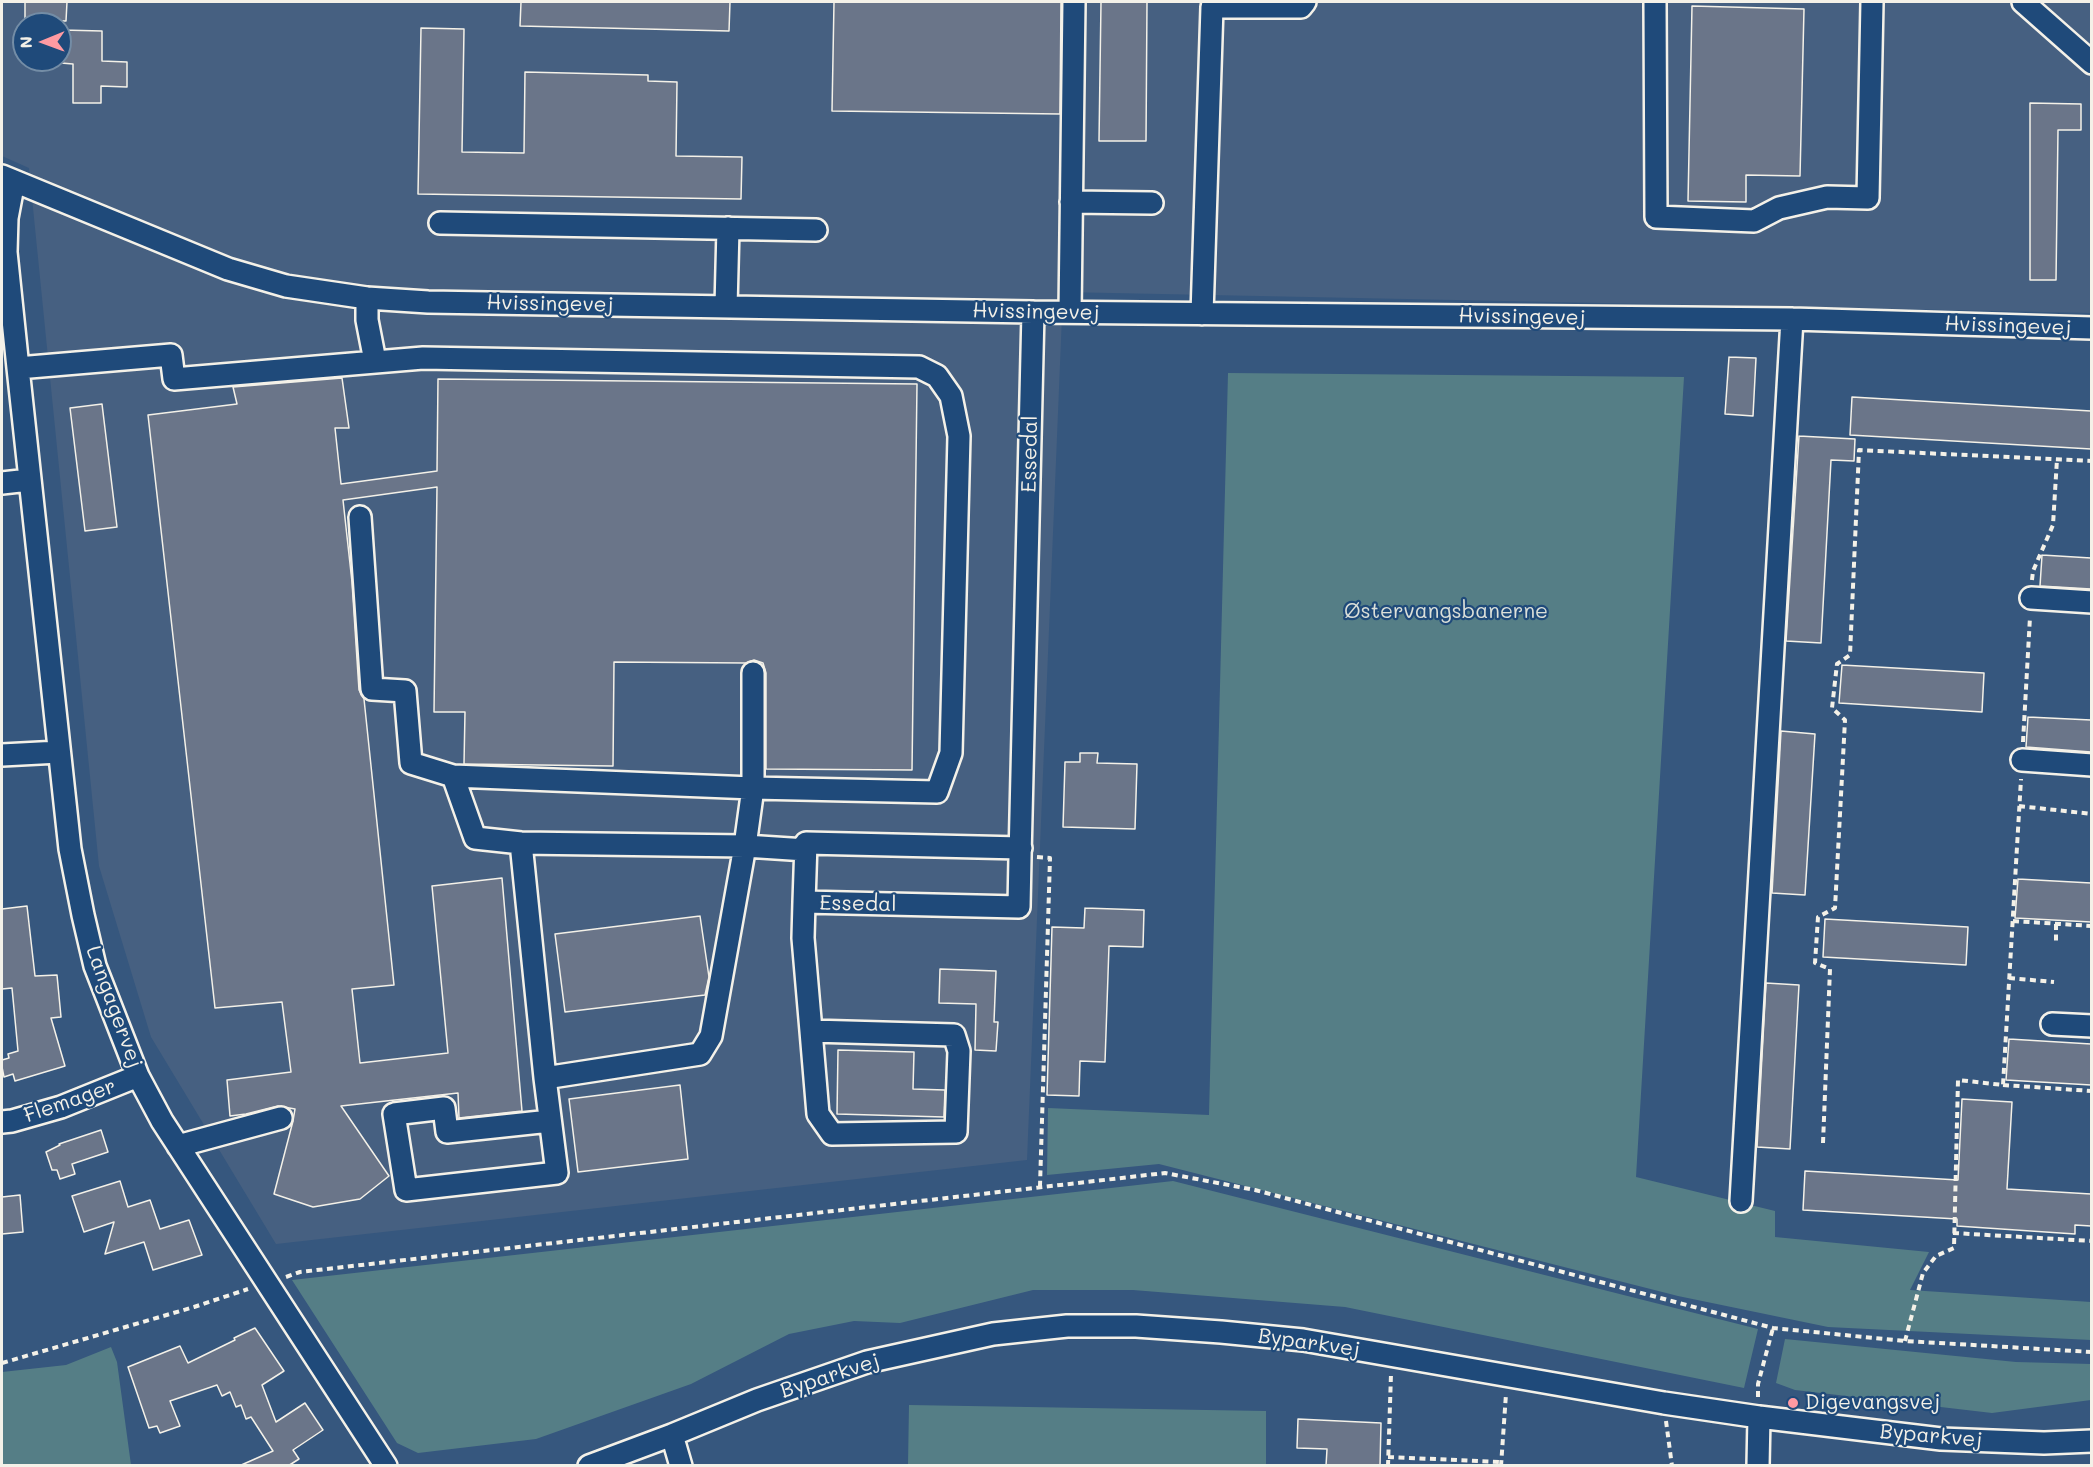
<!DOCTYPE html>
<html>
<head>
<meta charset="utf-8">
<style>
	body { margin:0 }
	#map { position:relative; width:2093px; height:1467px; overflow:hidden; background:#36577e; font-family:Mali,sans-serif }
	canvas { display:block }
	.frame { position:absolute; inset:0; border:3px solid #f4f1e8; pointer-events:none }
	.north { position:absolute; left:12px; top:12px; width:60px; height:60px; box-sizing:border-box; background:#1f4a7a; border:2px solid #748da6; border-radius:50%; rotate:269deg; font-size:16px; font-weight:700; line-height:24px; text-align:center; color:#f4f1e8 }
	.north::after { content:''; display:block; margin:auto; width:21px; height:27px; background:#ff9aa2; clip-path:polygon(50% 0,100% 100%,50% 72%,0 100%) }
</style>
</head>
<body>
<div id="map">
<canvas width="2093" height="1467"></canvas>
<div class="frame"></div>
<div class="north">N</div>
</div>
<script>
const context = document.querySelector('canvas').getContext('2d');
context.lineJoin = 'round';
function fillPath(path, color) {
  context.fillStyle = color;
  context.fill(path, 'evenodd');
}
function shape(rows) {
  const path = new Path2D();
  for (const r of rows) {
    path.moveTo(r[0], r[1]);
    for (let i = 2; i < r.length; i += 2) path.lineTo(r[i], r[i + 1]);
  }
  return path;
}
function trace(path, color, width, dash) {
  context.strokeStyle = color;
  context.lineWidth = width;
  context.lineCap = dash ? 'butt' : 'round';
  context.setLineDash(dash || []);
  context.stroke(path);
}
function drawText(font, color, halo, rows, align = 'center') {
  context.font = font + ' Mali,sans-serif';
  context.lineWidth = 4.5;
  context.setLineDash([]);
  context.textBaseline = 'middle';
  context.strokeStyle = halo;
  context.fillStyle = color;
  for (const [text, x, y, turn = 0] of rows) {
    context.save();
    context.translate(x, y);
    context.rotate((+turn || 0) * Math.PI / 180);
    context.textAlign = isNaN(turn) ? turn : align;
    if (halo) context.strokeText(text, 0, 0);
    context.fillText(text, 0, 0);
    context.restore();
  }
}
fillPath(shape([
	[2,2,2091,2,2091,313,1063,292,1027,1160,276,1244,151,1037,99,866,29,168,2,156],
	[24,24,60,24,60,60,24,60]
]), '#466081');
fillPath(shape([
	[1228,373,1684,377,1636,1177,1775,1211,1775,1237,1929,1252,1910,1290,2091,1302,2091,1340,1828,1327,1678,1296,1159,1164,1047,1175,1048,1108,1209,1115],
	[1173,1181,1758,1329,1744,1388,1345,1307,1133,1290,1033,1290,900,1323,854,1321,789,1334,691,1384,536,1439,418,1453,397,1443,292,1280],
	[1785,1339,2016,1362,2091,1364,2091,1400,1992,1413,1795,1390,1776,1383],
	[111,1347,117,1362,131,1465,2,1465,2,1372,66,1365],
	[909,1405,1266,1411,1266,1465,908,1465]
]), '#557e86');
const building = shape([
	[25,2,67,2,66,21,25,20,25,2],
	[521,2,730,2,729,31,520,26,521,2],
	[834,2,1061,2,1060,114,832,111,834,2],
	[1101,2,1147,2,1146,141,1099,141,1101,2],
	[1692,6,1804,9,1800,176,1746,175,1746,202,1688,201,1692,6],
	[421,28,464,29,462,152,524,153,525,72,648,75,648,81,677,82,676,156,742,157,741,199,418,194,421,28],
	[62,30,102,31,102,61,127,62,127,87,101,86,101,103,73,103,73,64,61,63,62,30],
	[2030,103,2081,104,2081,130,2058,130,2056,280,2030,280,2030,103],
	[1729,357,1756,358,1753,416,1725,414,1729,357],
	[342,378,349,428,335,428,341,484,437,471,438,379,917,384,912,770,766,769,766,673,763,663,754,660,746,663,614,662,613,766,464,764,465,712,434,712,437,487,343,500,352,582,359,690,364,699,394,985,352,989,360,1063,448,1053,432,886,502,878,522,1111,459,1118,458,1093,341,1106,389,1176,360,1199,313,1207,274,1194,293,1121,295,1109,278,1106,246,1114,230,1116,227,1080,291,1072,282,1002,215,1008,148,415,237,404,233,387,342,378],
	[1852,397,2091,411,2091,449,1850,435,1852,397],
	[102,404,117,527,85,531,70,408,102,404],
	[1799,436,1855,439,1854,461,1831,460,1821,643,1786,641,1799,436],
	[2042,555,2091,558,2091,589,2040,586,2042,555],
	[1842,665,1984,673,1982,712,1839,703,1842,665],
	[2028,717,2091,720,2091,752,2026,747,2028,717],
	[1781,731,1815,734,1805,895,1772,893,1781,731],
	[1080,753,1098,753,1097,763,1137,764,1135,829,1063,827,1065,762,1080,762,1080,753],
	[2018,879,2091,883,2091,922,2015,918,2018,879],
	[27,906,35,976,57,975,61,1017,51,1018,65,1066,15,1081,13,1074,4,1077,2,1067,2,1060,9,1058,8,1054,18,1051,12,988,2,989,2,909,27,906],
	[1085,908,1144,910,1143,947,1109,946,1105,1062,1080,1061,1079,1096,1047,1095,1052,927,1084,928,1085,908],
	[700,916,709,977,705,995,565,1012,555,934,700,916],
	[1825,919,1968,927,1966,965,1823,957,1825,919],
	[940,969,996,971,994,1022,998,1022,996,1051,975,1050,976,1004,939,1003,940,969],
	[1766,983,1799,985,1790,1149,1757,1147,1766,983],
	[2009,1039,2091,1044,2091,1085,2006,1080,2009,1039],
	[838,1050,914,1052,913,1089,945,1090,944,1117,837,1114,838,1050],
	[680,1085,688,1159,578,1172,569,1099,680,1085],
	[1962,1099,2012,1102,2007,1189,2091,1194,2091,1226,2075,1225,2075,1234,1957,1226,1957,1219,1803,1210,1805,1171,1958,1180,1962,1099],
	[101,1130,108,1152,72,1164,75,1174,60,1179,57,1170,52,1170,46,1152,60,1145,59,1144,101,1130],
	[120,1181,128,1207,150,1200,160,1229,189,1220,202,1255,153,1270,144,1242,105,1254,114,1222,84,1232,72,1196,120,1181],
	[20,1195,23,1232,2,1234,2,1197,20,1195],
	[255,1328,284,1371,262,1385,276,1422,305,1403,323,1430,293,1450,299,1459,288,1466,239,1466,273,1451,251,1417,246,1419,241,1405,236,1407,230,1392,222,1396,217,1385,170,1401,180,1426,160,1433,157,1426,149,1428,128,1367,180,1346,188,1363,235,1340,234,1338,255,1328],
	[1298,1419,1381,1423,1380,1466,1326,1466,1327,1449,1297,1448,1298,1419]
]);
fillPath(building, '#6a7589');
trace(building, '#f4f1e8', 1.5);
const minor = shape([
	[1655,2,1656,217,1754,221,1779,208,1827,197,1868,198,1872,2],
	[2023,2,2092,63],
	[2,176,228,269,286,286,367,298,428,302,1033,312,1792,319,2092,328],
	[14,181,7,218,6,252,18,368,70,849,83,915,95,966,138,1076,162,1121,386,1466],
	[1071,202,1152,203],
	[440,223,816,230],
	[367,298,367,320,375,361],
	[726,307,728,228],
	[1070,312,1074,2],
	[1202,314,1212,7,1301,7,1305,2],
	[18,368,171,355,174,379,423,358,919,367,937,376,951,396,959,436,951,753,937,792,753,788,453,776,411,763,405,691,372,689,360,517],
	[2,483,29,480],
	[2031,598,2092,602],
	[2,755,59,752],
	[2022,760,2092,765],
	[453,776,475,838,521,843,745,846,806,850],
	[521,843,545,1078,700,1054,711,1036,745,846,753,788,753,673],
	[1021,848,806,843,804,902,1019,907,1020,857,1033,312],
	[804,902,803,938,811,1031,954,1035,959,1051,956,1132,832,1134,818,1114,811,1031],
	[2052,1024,2092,1026],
	[545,1078,557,1173,406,1190,394,1114,444,1108,447,1132,550,1121],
	[2,1122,12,1121,61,1107,138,1076],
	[178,1146,281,1118],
	[1741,1201,1792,319],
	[672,1435,681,1466],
	[589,1466,672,1435,757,1400,867,1362,993,1334,1067,1326,1136,1326,1221,1332,1303,1340,1664,1403,1759,1417,1941,1439,2044,1443,2092,1441],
	[1758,1466,1759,1417]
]);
trace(minor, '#f4f1e8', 26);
trace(shape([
	[2032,580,2033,571,2053,525,2057,459],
	[2023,742,2030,617],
	[2019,806,2092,814],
	[1037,857,1050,858,1040,1186],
	[2013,921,2092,926],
	[2056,924,2056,943],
	[2009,978,2054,982],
	[2003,1085,2092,1091],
	[1823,1143,1830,969,1815,963,1818,917,1835,908,1845,720,1832,708,1837,664,1850,655,1859,450,2092,461],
	[1953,1233,2092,1241],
	[286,1277,300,1272,1165,1173,1255,1190,1773,1328,1905,1341,2092,1352],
	[1905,1341,1923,1273,1936,1256,1954,1248,1958,1080,2003,1085,2021,779],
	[2,1363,194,1307,248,1289],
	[1758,1397,1758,1384,1773,1328],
	[1666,1421,1672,1466],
	[1388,1457,1501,1462],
	[1388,1466,1391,1374],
	[1501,1466,1506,1394]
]), '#f4f1e8', 4, [6, 4.5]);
trace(minor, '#1f4a7a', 21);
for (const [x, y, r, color] of [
	[1793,1403,6,"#ff9aa2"]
]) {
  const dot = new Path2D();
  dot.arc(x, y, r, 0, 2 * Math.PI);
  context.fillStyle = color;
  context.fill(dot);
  trace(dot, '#1f4a7a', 2);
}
drawText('21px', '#f4f1e8', '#1f4a7a', [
	["Hvissingevej",550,304,1],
	["Hvissingevej",1036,312,1],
	["Hvissingevej",1522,317,1],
	["Hvissingevej",2008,326,2],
	["Essedal",1030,454,-89],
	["Essedal",858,904,1],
	["Langagervej",114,1007,70],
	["Flemager",70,1101,-19],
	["Byparkvej",1309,1343,8],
	["Byparkvej",830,1376,-18],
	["Byparkvej",1931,1436,5]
]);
drawText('21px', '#dce0d9', '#1f4a7a', [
	["Østervangsbanerne",1446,612]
]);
drawText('21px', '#f4f1e8', '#1f4a7a', [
	["Digevangsvej",1805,1403]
], 'left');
</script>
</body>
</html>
